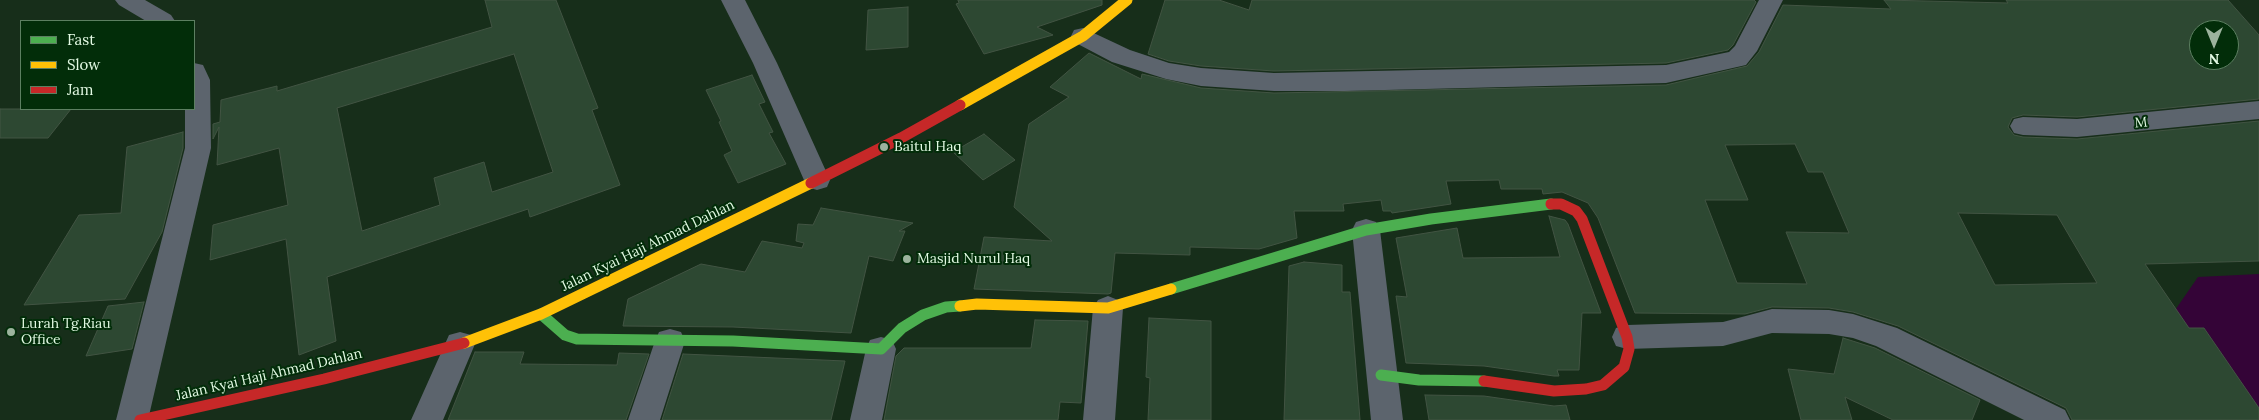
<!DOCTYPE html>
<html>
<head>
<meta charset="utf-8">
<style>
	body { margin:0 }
	#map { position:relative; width:2259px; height:420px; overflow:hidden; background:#172e1a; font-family:Lora,serif }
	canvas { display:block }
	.legend { position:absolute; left:20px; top:20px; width:175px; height:90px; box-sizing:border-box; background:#022d09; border:1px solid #5c7f61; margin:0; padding:6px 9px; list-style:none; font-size:15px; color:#e3fae4 }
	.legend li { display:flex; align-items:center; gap:10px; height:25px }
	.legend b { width:25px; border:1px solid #5c7f61 }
	.north { position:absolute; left:2189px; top:20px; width:50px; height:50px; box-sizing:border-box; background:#022d09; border:1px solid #5c7f61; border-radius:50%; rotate:180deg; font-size:14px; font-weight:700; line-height:20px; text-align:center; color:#e3fae4 }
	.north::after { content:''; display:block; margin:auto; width:18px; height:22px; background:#9cb39d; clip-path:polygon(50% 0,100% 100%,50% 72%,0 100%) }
</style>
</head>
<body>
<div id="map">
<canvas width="2259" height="420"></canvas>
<ul class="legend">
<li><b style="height:6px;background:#4caf50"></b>Fast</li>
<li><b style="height:6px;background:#ffc107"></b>Slow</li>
<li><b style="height:6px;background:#c62828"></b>Jam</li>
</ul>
<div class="north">N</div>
</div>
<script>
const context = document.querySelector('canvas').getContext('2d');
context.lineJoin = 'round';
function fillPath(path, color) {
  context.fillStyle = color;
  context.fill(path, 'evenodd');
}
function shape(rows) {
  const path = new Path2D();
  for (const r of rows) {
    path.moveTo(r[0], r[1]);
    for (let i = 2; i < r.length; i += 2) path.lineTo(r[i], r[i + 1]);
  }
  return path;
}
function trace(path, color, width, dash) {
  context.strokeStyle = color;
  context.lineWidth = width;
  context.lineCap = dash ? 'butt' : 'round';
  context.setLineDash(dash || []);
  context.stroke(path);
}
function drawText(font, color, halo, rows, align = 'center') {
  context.font = font + ' Lora,serif';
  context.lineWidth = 4;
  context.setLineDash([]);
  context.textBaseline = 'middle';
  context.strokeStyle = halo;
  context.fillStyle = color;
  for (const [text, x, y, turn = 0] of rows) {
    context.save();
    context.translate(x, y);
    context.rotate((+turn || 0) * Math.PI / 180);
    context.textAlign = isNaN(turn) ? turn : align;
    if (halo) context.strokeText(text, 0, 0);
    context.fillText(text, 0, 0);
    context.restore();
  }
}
fillPath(shape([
	[2259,274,2259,420,2099,420,2198,277]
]), '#340437');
const building = shape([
	[485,0,556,0,598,108,592,110,620,185,530,217,528,209,327,277,336,341,299,355,286,239,210,260,213,225,288,205,279,148,217,165,219,127,213,139,213,124,220,122,221,100,277,86,277,91,492,27,485,0],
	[514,54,553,172,492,192,484,162,434,178,440,205,362,231,337,108,514,54],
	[958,0,1102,0,1102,5,1037,27,1053,35,984,54,956,4,959,3,958,0],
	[1165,0,1219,0,1249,10,1252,0,1754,0,1756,2,1733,45,1728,50,1666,63,1274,71,1201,66,1169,61,1148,54,1165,0],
	[1884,0,2008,3,2006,0,2228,0,2259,35,2259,99,2077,117,2023,115,2012,118,2008,127,2014,135,2023,137,2077,139,2259,121,2259,261,2145,264,2189,328,2204,328,2259,408,2259,420,2072,420,2066,408,1898,326,1853,312,1829,308,1772,307,1745,314,1635,313,1598,218,1588,203,1562,192,1543,194,1542,189,1501,189,1499,180,1446,181,1451,204,1392,213,1391,211,1383,211,1381,200,1343,204,1344,211,1294,211,1297,238,1259,249,1190,247,1190,255,1115,253,1111,293,1108,294,974,289,984,237,1052,241,1014,207,1029,124,1069,97,1050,87,1089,53,1141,79,1142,74,1201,88,1274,93,1666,85,1747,66,1759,52,1783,5,1891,9,1884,0],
	[2199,30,2229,30,2229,60,2199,60,2199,30],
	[1795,144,1808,172,1823,172,1849,233,1786,232,1807,284,1737,283,1705,200,1748,200,1725,145,1795,144],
	[1958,213,2057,215,2097,283,1995,285,1958,213],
	[908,7,908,47,866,50,868,10,908,7],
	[752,75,765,102,759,104,773,132,769,133,786,164,738,183,724,155,732,151,719,122,721,121,706,90,752,75],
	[0,109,71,109,48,138,0,138,0,109],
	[183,132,183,148,162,232,125,299,24,305,79,215,121,213,127,147,183,132],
	[984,134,1015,160,983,180,953,152,984,134],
	[821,208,913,223,899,231,905,231,893,261,869,256,851,333,733,327,623,326,628,299,701,264,745,272,762,241,802,248,804,243,796,241,798,224,813,225,821,208],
	[1549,216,1565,220,1568,224,1601,313,1582,313,1579,370,1557,370,1559,376,1554,376,1484,366,1406,363,1396,296,1407,297,1396,238,1457,228,1463,258,1560,257,1549,216],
	[1304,262,1342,265,1342,292,1350,292,1360,420,1284,420,1289,266,1304,262],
	[144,302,132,349,86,356,108,306,144,302],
	[1149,318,1211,321,1211,420,1148,420,1150,378,1146,377,1149,318],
	[1035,320,1088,321,1081,403,1060,402,1058,420,884,420,896,356,904,348,1031,348,1035,320],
	[1843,338,1875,348,1980,400,1972,420,1893,420,1845,397,1852,420,1801,420,1788,369,1834,374,1843,338],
	[475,352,524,352,520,364,617,365,619,353,649,354,626,420,448,420,475,352],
	[683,354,845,361,831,420,662,420,683,354],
	[1425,395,1484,396,1554,406,1566,405,1570,420,1429,420,1425,395]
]);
fillPath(building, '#2d4832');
trace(building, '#425443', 1);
fillPath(shape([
	[115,0,145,0,171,15,175,21,146,21,119,5,115,0],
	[721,0,745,0,777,63,830,180,827,187,817,190,807,187,753,63,721,0],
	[1759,0,1783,0,1757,51,1746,65,1666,83,1345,91,1274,91,1201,86,1166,79,1112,62,1074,42,1071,36,1074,30,1083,28,1130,50,1169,63,1201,68,1274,73,1666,65,1729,52,1735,46,1759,0],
	[194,63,203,65,210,80,211,148,148,420,116,420,185,148,185,109,194,109,194,63],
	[2259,101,2259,119,2077,137,2023,135,2014,133,2010,126,2014,119,2023,117,2077,119,2259,101],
	[1366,219,1376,222,1380,230,1403,420,1371,420,1352,230,1356,222,1366,219],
	[1108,296,1118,300,1123,308,1115,420,1083,420,1093,308,1098,300,1108,296],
	[1772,309,1829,310,1853,314,1897,328,2065,410,2070,420,2024,420,1876,346,1853,338,1829,334,1772,333,1723,346,1627,349,1616,346,1612,337,1616,328,1627,325,1723,322,1772,309],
	[670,329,681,332,685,341,660,420,628,420,655,341,659,332,670,329],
	[460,332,471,335,475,344,443,420,411,420,449,335,460,332],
	[881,337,892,340,896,349,882,420,850,420,866,349,870,340,881,337]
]), '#5c646d');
trace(shape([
	[1171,289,1366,230,1431,219,1551,204],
	[541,314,565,335,577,339,733,341,881,349,902,328,923,315,946,307,960,306],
	[1381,375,1419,380,1484,381]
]), '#4caf50', 11);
trace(shape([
	[960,105,1083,36,1127,0],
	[960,306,977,304,1108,308,1171,289],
	[464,343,541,314,811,183]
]), '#ffc107', 11);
trace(shape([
	[811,183,901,138,960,105],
	[1484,381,1554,391,1586,389,1603,385,1624,367,1629,349,1627,337,1582,219,1576,211,1561,204,1551,204],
	[140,420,324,379,464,343]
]), '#c62828', 11);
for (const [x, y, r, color] of [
	[884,147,5,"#9cb39d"],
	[907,259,5,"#9cb39d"],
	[11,332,5,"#9cb39d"]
]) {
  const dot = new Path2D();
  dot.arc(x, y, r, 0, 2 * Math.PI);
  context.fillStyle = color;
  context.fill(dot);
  trace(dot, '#022d09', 2);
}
drawText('14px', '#e3fae4', '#022d09', [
	["M",2141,123,-5],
	["Jalan Kyai Haji Ahmad Dahlan",648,246,-26],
	["Jalan Kyai Haji Ahmad Dahlan",269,375,-13]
]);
drawText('14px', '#e3fae4', '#022d09', [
	["Baitul Haq",894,147],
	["Masjid Nurul Haq",917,259],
	["Lurah Tg.Riau",21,324],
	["Office",21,340]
], 'left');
</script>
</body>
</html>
